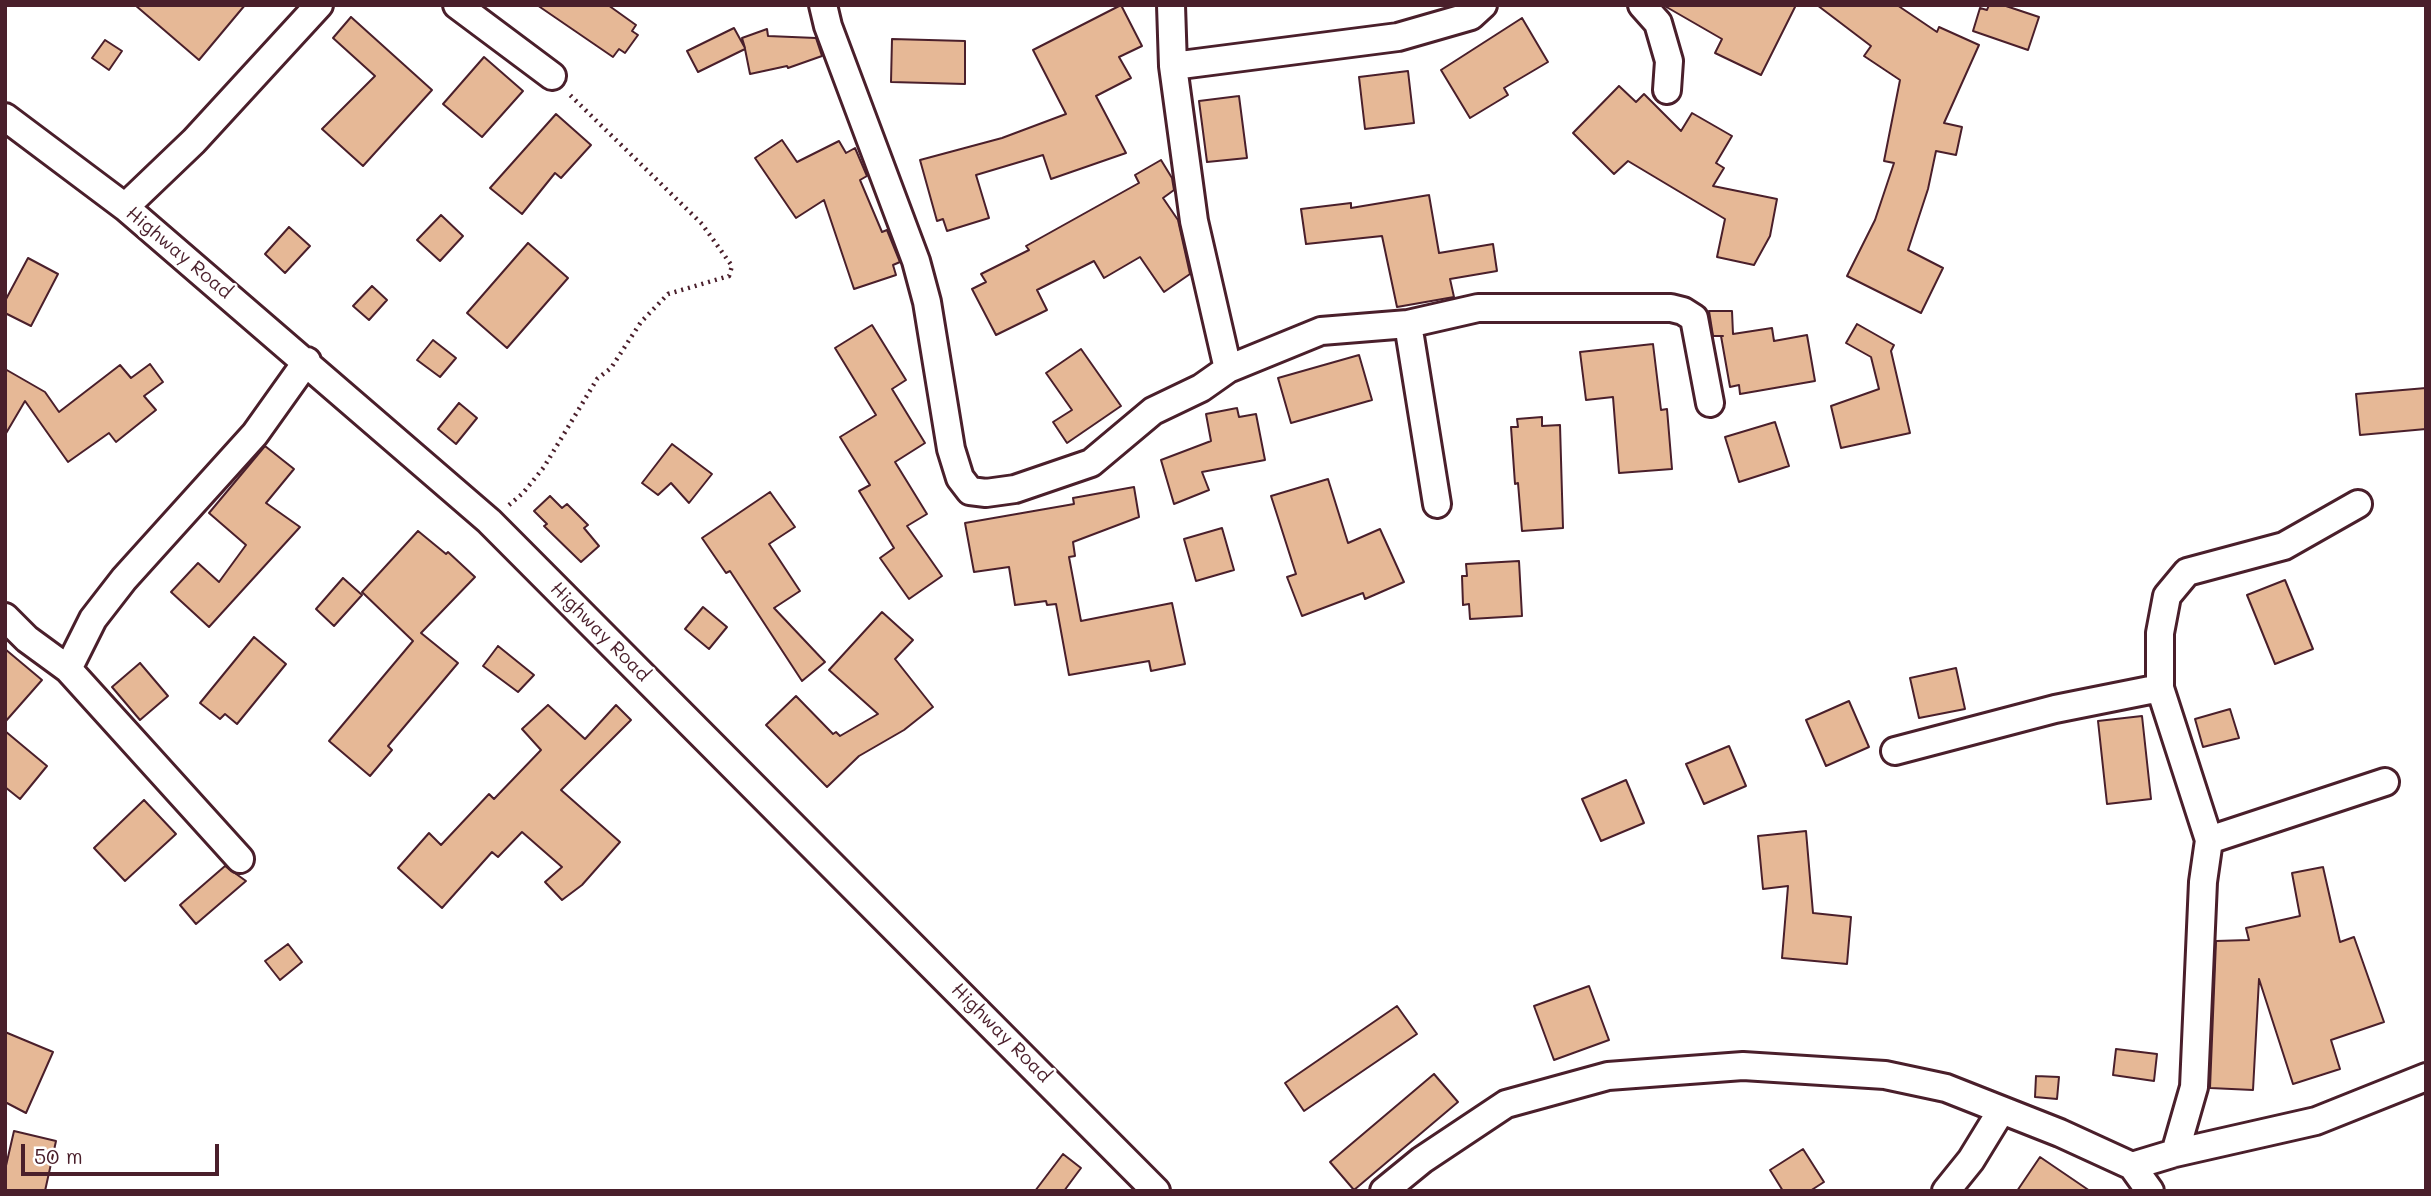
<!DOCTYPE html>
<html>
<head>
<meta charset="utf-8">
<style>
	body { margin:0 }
	#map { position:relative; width:2431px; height:1196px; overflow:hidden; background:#fff; font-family:Mali,sans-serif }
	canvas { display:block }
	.frame { position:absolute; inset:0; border:7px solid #4a1f2b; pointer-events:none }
	.scale { position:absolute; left:21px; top:1144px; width:198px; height:32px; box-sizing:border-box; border:4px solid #4a1f2b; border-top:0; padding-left:9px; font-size:21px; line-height:24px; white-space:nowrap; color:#4a1f2b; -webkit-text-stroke:5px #fff; paint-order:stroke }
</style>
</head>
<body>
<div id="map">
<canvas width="2431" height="1196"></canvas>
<div class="frame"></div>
<div class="scale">50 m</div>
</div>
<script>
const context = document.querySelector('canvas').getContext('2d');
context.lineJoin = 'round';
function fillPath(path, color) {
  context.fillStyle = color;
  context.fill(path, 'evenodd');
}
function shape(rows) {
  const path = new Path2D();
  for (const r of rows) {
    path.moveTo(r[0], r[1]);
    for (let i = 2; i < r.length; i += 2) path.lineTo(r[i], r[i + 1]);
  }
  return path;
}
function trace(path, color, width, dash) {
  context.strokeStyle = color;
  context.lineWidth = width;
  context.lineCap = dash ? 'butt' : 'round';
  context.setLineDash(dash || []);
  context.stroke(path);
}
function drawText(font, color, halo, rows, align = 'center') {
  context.font = font + ' Mali,sans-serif';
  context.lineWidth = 5;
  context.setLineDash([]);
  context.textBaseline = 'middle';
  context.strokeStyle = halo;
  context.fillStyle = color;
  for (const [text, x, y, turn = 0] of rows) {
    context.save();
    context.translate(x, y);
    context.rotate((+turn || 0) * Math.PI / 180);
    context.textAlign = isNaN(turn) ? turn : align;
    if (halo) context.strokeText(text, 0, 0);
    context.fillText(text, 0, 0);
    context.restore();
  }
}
const building = shape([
	[135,5,245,5,199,60,135,5],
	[537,5,608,5,636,25,632,31,638,35,625,53,619,49,613,57,537,5],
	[1121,5,1142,46,1119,57,1131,78,1096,96,1126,153,1051,179,1043,155,976,175,989,218,947,231,943,219,937,221,920,160,1002,138,1066,114,1033,50,1121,5],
	[1663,5,1796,5,1761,75,1715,53,1722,39,1663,5],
	[1817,5,1897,5,1937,32,1939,27,1979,45,1944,123,1962,127,1956,155,1936,151,1928,189,1908,250,1943,268,1921,313,1847,276,1875,220,1894,163,1884,161,1900,80,1864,56,1871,46,1817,5],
	[1989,5,2003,5,2039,17,2028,50,1973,31,1980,8,1987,10,1989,5],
	[351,17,432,90,363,166,322,129,375,76,333,38,351,17],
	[1522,18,1548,62,1504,88,1508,95,1470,118,1441,70,1522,18],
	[734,28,745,48,742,38,767,29,768,36,816,38,822,56,788,68,787,66,750,74,745,49,698,72,687,51,734,28],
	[892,39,965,41,965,84,891,82,892,39],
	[105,40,122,51,109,70,92,58,105,40],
	[484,57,523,91,482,137,443,104,484,57],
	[1408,71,1414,123,1365,129,1359,77,1408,71],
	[1619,86,1636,102,1644,94,1681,131,1692,113,1732,136,1716,163,1724,168,1713,186,1777,199,1770,236,1754,265,1717,257,1725,219,1628,161,1614,174,1573,133,1619,86],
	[1239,96,1247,158,1207,162,1199,101,1239,96],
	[556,114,591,145,561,178,555,173,522,214,490,188,556,114],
	[782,140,797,162,839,141,846,153,855,148,867,176,860,180,882,232,887,230,900,262,893,265,896,275,854,289,824,200,796,218,755,158,782,140],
	[1161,160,1172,178,1174,190,1163,198,1178,220,1190,274,1164,292,1140,257,1104,278,1094,261,1037,290,1047,310,996,335,972,289,986,282,981,274,1029,250,1026,246,1139,183,1135,175,1161,160],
	[1429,195,1439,253,1493,244,1497,271,1450,279,1454,297,1397,307,1382,236,1306,244,1301,209,1351,203,1351,208,1429,195],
	[441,215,463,236,440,261,417,240,441,215],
	[289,227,310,246,285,273,265,254,289,227],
	[528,243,568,278,507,348,467,313,528,243],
	[28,258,58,274,31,326,5,313,5,301,28,258],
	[372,286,387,300,369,320,353,306,372,286],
	[1709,311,1732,311,1733,334,1772,328,1774,341,1807,335,1815,381,1740,394,1739,385,1730,387,1721,336,1723,336,1713,336,1709,311],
	[1857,324,1894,345,1891,351,1910,433,1841,448,1831,406,1879,389,1871,357,1846,343,1857,324],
	[872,325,906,380,892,389,925,443,895,462,927,514,907,526,942,576,909,599,880,558,894,548,859,491,870,485,840,437,876,415,835,348,872,325],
	[433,340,456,358,440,377,417,360,433,340],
	[1653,344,1661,410,1667,409,1672,469,1619,473,1613,397,1586,400,1580,352,1653,344],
	[1081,349,1121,406,1067,443,1053,422,1072,410,1046,373,1081,349],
	[1359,355,1372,400,1291,423,1278,378,1359,355],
	[150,364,163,382,144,396,156,410,116,442,109,433,68,462,25,401,5,435,5,369,45,392,59,412,120,365,131,378,150,364],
	[2426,388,2426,429,2360,435,2356,394,2426,388],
	[459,403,477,418,456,444,438,429,459,403],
	[1237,408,1239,417,1256,414,1265,460,1202,472,1209,490,1174,504,1161,460,1211,441,1206,414,1237,408],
	[1542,417,1542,426,1560,425,1563,528,1522,531,1518,483,1515,484,1511,427,1518,427,1517,419,1542,417],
	[1775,422,1789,466,1739,482,1725,437,1775,422],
	[672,444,712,474,689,503,671,483,658,495,642,483,672,444],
	[265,446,294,469,266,503,300,527,209,627,171,592,198,563,219,582,246,545,209,513,265,446],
	[1328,479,1348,543,1380,529,1404,582,1365,599,1363,593,1302,616,1287,577,1296,574,1271,496,1328,479],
	[1134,487,1139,517,1073,542,1075,556,1069,557,1081,621,1172,603,1185,664,1151,671,1149,661,1069,675,1056,604,1047,605,1046,601,1015,605,1009,567,974,572,965,523,1074,504,1073,498,1134,487],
	[770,492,795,527,769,544,800,591,774,608,825,662,802,681,730,571,726,573,702,538,770,492],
	[550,496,562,508,567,504,588,525,584,528,599,546,581,562,544,526,547,524,534,511,550,496],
	[1222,528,1234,570,1196,581,1184,539,1222,528],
	[418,531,446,554,448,552,475,577,421,633,458,663,388,746,392,750,370,776,329,741,413,641,362,592,418,531],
	[1519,561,1522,616,1470,619,1469,604,1463,605,1462,576,1467,576,1466,564,1519,561],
	[343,578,362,595,334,626,316,609,343,578],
	[2285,580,2313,649,2275,664,2247,595,2285,580],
	[703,607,727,627,709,649,685,629,703,607],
	[882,612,913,640,895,659,933,707,904,730,859,756,827,787,766,725,796,696,833,734,836,732,840,736,878,714,829,670,882,612],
	[254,637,286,664,237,724,225,714,220,719,200,703,254,637],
	[498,646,534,675,518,692,483,666,498,646],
	[5,649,42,680,5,722,5,649],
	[140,663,168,696,140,720,112,687,140,663],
	[1956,668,1965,709,1919,718,1910,678,1956,668],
	[1849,701,1869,747,1826,766,1806,720,1849,701],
	[548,705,585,739,616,705,631,720,561,790,620,842,582,885,562,900,545,882,562,867,522,832,498,857,492,852,442,908,398,868,429,833,441,845,489,794,494,799,541,750,522,729,548,705],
	[2230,709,2239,738,2203,747,2195,719,2230,709],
	[2142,716,2151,799,2107,804,2098,721,2142,716],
	[5,731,47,766,20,799,5,787,5,731],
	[1729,746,1746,786,1704,804,1686,764,1729,746],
	[1626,780,1644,823,1601,841,1582,799,1626,780],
	[144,800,176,834,125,881,94,848,144,800],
	[1806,831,1813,913,1851,917,1847,964,1782,958,1788,886,1763,889,1758,836,1806,831],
	[225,866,246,881,196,924,180,905,225,866],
	[2323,867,2340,942,2354,937,2384,1022,2331,1040,2340,1069,2293,1084,2259,979,2253,1090,2210,1088,2216,941,2249,940,2246,928,2300,916,2292,873,2323,867],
	[288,944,302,962,280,980,265,961,288,944],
	[1589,986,1609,1040,1554,1060,1534,1006,1589,986],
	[1397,1006,1417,1034,1304,1111,1285,1083,1397,1006],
	[5,1032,53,1052,26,1113,5,1102,5,1032],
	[2116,1049,2157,1054,2154,1081,2113,1075,2116,1049],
	[1434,1074,1458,1102,1354,1190,1330,1162,1434,1074],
	[2036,1076,2059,1077,2057,1099,2035,1097,2036,1076],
	[14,1131,56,1141,45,1191,5,1191,5,1170,14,1131],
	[1803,1149,1824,1182,1810,1191,1783,1191,1770,1170,1803,1149],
	[1063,1154,1081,1168,1064,1191,1035,1191,1063,1154],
	[2040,1157,2090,1191,2017,1191,2040,1157]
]);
fillPath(building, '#e6b896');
trace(building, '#4a1f2b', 2);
const minor = shape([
	[457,5,552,76],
	[823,5,828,26,916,261,927,302,951,449,960,478,970,491,986,493,1015,489,1091,463,1153,411,1201,388,1228,369,1321,331,1408,324,1478,308,1671,308,1683,311,1694,318,1710,403],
	[1171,5,1173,66,1194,221,1228,369],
	[1642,5,1658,23,1669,61,1667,90],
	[1173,66,1398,37,1471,16,1483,5],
	[5,117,125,207,489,521,1156,1191],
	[125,207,194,141,319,5],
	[1408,324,1437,504],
	[5,617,27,639,68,669,240,859],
	[68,669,93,619,124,579,255,434,307,361],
	[1895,751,2055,709,2160,688],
	[2209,840,2385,782],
	[2175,1153,2194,1087,2203,882,2209,840,2160,688,2160,633,2167,596,2187,572,2284,546,2358,504],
	[2132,1166,2175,1153,2316,1121,2426,1077],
	[1384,1191,1422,1160,1506,1104,1608,1076,1743,1066,1885,1075,1946,1088,2060,1133,2132,1166,2150,1191],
	[1946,1191,1971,1160,2001,1111]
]);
trace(minor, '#4a1f2b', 32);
trace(shape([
	[509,505,523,493,544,467,597,379,611,368,641,322,668,294,729,276,732,266,702,224,569,94]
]), '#4a1f2b', 4.5, [2, 5]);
trace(minor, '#fff', 26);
drawText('19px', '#4a1f2b', '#fff', [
	["Highway Road",179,253,40],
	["Highway Road",600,632,45],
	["Highway Road",1001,1033,45]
]);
</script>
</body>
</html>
